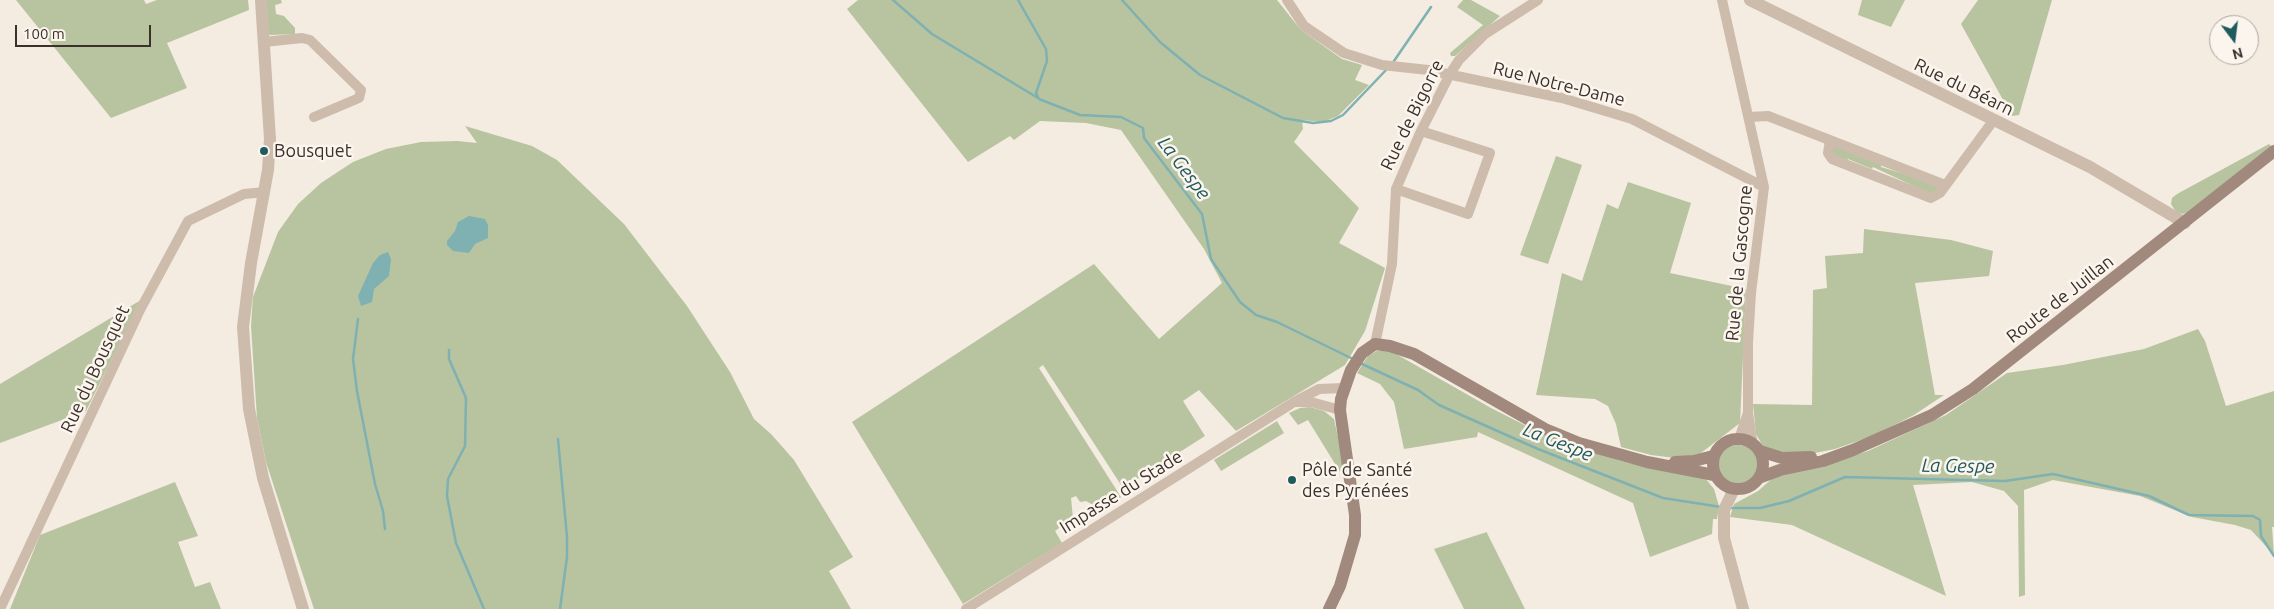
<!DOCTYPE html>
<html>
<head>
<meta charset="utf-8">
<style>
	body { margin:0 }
	#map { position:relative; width:2274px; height:609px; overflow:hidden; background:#f4ebe1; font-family:Ubuntu,sans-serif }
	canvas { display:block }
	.north { position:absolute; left:2209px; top:15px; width:50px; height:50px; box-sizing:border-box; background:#fbf5ee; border:1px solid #aea6a0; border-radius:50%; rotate:165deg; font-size:14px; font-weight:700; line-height:20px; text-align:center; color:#3b302b }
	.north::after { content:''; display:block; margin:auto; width:18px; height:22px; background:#1f5a5e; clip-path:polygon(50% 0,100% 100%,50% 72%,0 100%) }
	.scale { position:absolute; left:15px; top:25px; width:136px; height:22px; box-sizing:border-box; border:2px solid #3b302b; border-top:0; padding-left:6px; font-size:15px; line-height:18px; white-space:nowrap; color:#3b302b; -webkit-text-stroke:4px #fbf5ee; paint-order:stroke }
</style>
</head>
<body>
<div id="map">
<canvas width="2274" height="609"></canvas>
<div class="north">N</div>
<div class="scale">100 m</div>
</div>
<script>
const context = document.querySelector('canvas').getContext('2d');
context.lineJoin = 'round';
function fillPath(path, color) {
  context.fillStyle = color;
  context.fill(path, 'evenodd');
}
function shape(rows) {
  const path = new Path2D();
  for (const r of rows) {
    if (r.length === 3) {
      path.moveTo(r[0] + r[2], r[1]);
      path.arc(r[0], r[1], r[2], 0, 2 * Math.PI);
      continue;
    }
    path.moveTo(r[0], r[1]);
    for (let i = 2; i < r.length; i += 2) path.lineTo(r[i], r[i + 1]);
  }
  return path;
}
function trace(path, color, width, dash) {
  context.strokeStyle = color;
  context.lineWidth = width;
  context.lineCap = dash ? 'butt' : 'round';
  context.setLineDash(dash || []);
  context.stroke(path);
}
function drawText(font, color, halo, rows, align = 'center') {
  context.font = font + ' Ubuntu,sans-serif';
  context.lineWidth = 5;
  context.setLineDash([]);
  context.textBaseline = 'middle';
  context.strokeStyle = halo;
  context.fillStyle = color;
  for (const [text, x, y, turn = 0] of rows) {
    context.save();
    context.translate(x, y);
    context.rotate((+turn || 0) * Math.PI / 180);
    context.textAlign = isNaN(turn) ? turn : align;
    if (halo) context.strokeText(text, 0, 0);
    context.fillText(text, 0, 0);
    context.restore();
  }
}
fillPath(shape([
	[16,0,144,0,146,4,157,0,248,0,249,10,167,43,187,88,111,118],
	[265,0,281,0,282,3,275,5,276,14,284,16,295,28,295,34,270,35,267,32],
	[858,0,1277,0,1301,30,1318,42,1342,59,1362,65,1355,80,1369,85,1338,116,1323,122,1302,120,1303,129,1294,142,1359,208,1339,243,1385,268,1365,331,1345,365,1236,431,1199,390,1183,401,1205,436,1123,488,1043,365,1039,368,1121,497,1109,506,1099,508,1086,501,1080,502,1076,496,1071,498,1073,518,1055,531,1062,543,963,604,852,422,1094,264,1159,339,1222,283,1204,249,1121,130,1086,123,1040,121,1014,140,1010,136,968,162,847,9],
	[1463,0,1471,0,1500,16,1455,56,1451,56,1450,53,1483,25,1457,7],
	[1862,0,1905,0,1891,27,1858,15],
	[1978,0,2052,0,2019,115,2012,116,1961,24],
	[465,126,532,146,557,160,624,224,687,306,730,372,754,419,771,434,794,460,853,557,829,571,851,609,314,609,266,462,257,418,251,326,253,297,278,232,298,204,321,183,353,162,386,149,421,142,457,141,477,143],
	[2269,144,2271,146,2188,212,2183,214,2176,212,2171,204,2172,198,2177,194],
	[1834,145,1881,164,1881,167,1937,184,1938,188,1933,195,1873,167,1872,169,1848,159,1846,162,1833,157,1831,149],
	[1556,156,1582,165,1548,264,1520,255],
	[1628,182,1691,203,1670,273,1746,289,1740,423,1697,456,1683,459,1651,455,1621,447,1616,424,1608,406,1595,399,1536,395,1562,273,1582,281,1607,204,1618,209],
	[1864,229,1951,240,1993,251,1989,276,1915,283,1935,395,1944,395,1914,415,1875,435,1835,449,1815,453,1785,454,1764,448,1756,434,1753,404,1812,405,1813,290,1827,288,1825,256,1863,253],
	[141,300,86,411,0,443,0,384],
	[2198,329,2205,341,2226,406,2274,391,2274,527,2272,527,2274,555,2251,530,2235,525,2192,517,2140,496,2053,480,2024,490,2025,595,2019,597,2018,506,2004,491,1972,482,1913,485,1946,596,1792,525,1730,517,1734,504,1758,491,1774,477,1804,470,1868,451,1946,415,2007,373,2063,365,2144,349],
	[1389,350,1491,408,1560,443,1628,463,1705,478,1714,489,1719,506,1717,519,1713,519,1712,534,1650,557,1633,503,1478,432,1477,437,1404,449,1394,402,1380,384,1357,373,1368,356,1377,351],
	[1310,407,1324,411,1334,419,1345,469,1340,472,1308,420,1298,425,1289,413,1300,408],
	[1277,421,1284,433,1221,471,1214,460],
	[1738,465,20],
	[175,482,198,536,178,542,195,587,210,582,221,609,10,609,40,535],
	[1487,532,1487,533,1525,609,1464,609,1434,549]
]), '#b8c4a0');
fillPath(shape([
	[469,216,485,219,488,225,488,238,475,244,469,253,453,251,447,245,447,241,455,231,458,222],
	[388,252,391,259,389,276,374,289,372,302,361,306,358,296,373,263,380,255]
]), '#7fb0b2');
trace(shape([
	[893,0,932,34,1038,98],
	[1018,0,1046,49,1047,61,1036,93,1039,99,1080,115,1121,117,1143,128,1144,138,1202,214,1211,259,1240,302,1256,315,1277,322,1353,359],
	[1122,0,1160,42,1200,75,1283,118,1313,123,1331,121,1343,115,1387,69],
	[1394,61,1431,7],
	[358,319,353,359,357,391,375,484,383,511,385,529],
	[449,350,449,359,466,398,465,446,448,479,447,496,456,543,484,609],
	[1360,363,1418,390,1439,405,1538,449,1663,498,1721,507],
	[558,439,567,537,567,557,560,609],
	[1729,508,1760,508,1789,501,1845,477,2005,481,2053,474,2149,496,2189,515,2253,516,2260,520,2261,536,2274,556]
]), '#7fb0b2', 2.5);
trace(shape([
	[1287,0,1304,26,1344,53,1382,65,1428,70,1562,98,1632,119,1764,187],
	[1722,0,1764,187,1751,293,1748,343,1748,413],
	[264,42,302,38,310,40,361,90,359,98,314,117],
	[1749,117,1768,116,1945,185],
	[1830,140,1828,153,1832,159,1931,198,1940,193,1993,121],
	[1396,189,1468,214,1490,153,1421,131],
	[1375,344,1392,264,1396,189,1421,131,1450,74,1459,60,1485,34,1538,0],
	[1340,410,1311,402,1294,402,1319,389,1344,388],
	[1739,439,1748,413,1753,445],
	[0,609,140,310,188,221,244,194,265,192],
	[966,609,1294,402]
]), '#cdbbac', 10);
trace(shape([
	[261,0,270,139,268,170,251,263,243,327,249,409,263,478,303,609],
	[1750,0,2090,167,2185,223],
	[1734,489,1724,510,1724,538,1743,609]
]), '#cdbbac', 12);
trace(shape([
	[1738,464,25],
	[1760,451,1782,458,1811,457],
	[1675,462,1694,461,1713,456],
	[1761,477,1780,470,1823,461,1853,450,1932,415,1973,389,2274,151],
	[1329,609,1340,586,1355,535,1355,515,1340,410,1341,399,1351,370,1362,353,1375,344,1390,346,1414,354,1545,429,1579,443,1647,462,1714,475]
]), '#a18a7d', 12);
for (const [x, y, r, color] of [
	[264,151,5,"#1f5a5e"],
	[1292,480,5,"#1f5a5e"]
]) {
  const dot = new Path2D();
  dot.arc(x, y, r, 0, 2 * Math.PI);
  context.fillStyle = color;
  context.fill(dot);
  trace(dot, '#fbf5ee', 2);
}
drawText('18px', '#3b302b', '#fbf5ee', [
	["Rue Notre-Dame",1559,84,14],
	["Rue du Béarn",1964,87,26],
	["Rue de Bigorre",1412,115,-64],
	["Rue de la Gascogne",1739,263,-85],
	["Route de Juillan",2060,299,-38],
	["Rue du Bousquet",95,369,-65],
	["Impasse du Stade",1121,492,-32]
]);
drawText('18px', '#3b302b', '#fbf5ee', [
	["Bousquet",274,151],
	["Pôle de Santé",1302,470],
	["des Pyrénées",1302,491]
], 'left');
drawText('italic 19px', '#1f5a5e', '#fbf5ee', [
	["La Gespe",1184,168,53],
	["La Gespe",1558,442,22],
	["La Gespe",1958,466,1]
]);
</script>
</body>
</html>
